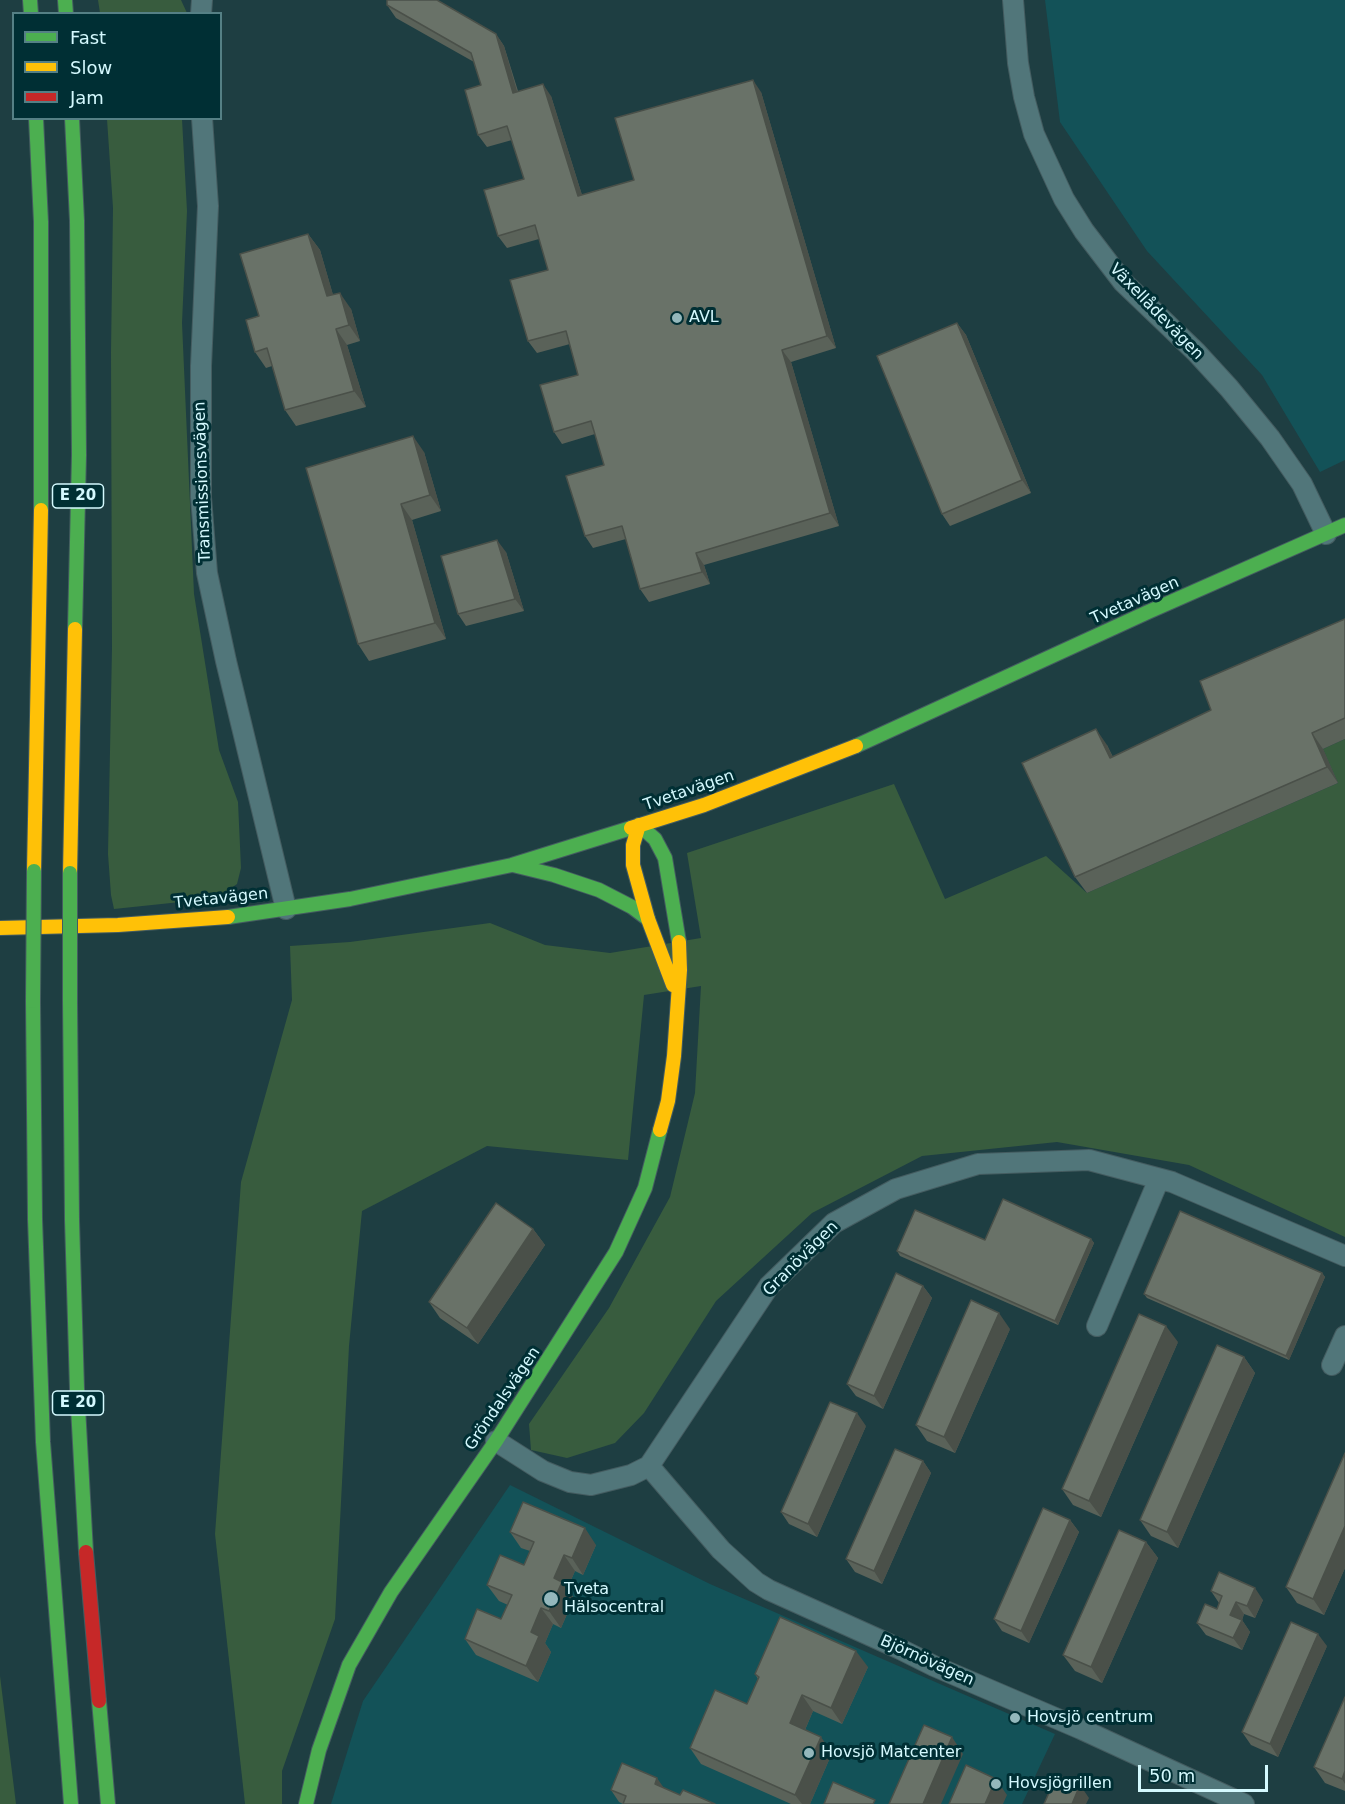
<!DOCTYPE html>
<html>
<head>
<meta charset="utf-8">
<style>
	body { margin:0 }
	#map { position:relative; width:1345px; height:1804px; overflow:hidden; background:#1e3e42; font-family:"DejaVu Sans",sans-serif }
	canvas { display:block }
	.legend { position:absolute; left:12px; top:12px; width:210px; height:108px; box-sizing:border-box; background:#002f34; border:2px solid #558085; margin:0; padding:8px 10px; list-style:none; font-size:18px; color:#d4f9fe }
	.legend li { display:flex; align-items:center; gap:12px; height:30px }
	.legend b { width:30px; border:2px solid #558085 }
	.scale { position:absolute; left:1138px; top:1765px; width:130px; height:27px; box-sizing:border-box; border:3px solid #d4f9fe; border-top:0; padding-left:8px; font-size:18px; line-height:21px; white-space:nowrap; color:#d4f9fe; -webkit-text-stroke:4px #002f34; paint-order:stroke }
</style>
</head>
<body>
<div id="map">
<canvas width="1345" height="1804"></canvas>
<ul class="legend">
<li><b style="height:8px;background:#4caf50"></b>Fast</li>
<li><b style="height:8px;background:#ffc107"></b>Slow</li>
<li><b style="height:8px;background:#c62828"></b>Jam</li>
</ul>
<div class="scale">50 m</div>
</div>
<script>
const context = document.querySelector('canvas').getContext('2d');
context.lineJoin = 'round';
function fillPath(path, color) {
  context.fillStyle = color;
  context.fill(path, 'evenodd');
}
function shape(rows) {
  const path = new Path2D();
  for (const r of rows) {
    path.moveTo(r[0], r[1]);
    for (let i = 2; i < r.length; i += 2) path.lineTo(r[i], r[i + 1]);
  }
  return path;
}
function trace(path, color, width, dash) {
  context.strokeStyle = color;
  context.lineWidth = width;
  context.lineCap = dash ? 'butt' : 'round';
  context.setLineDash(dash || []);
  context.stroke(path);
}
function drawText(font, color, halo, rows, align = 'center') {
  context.font = font + ' "DejaVu Sans",sans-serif';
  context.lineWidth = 6;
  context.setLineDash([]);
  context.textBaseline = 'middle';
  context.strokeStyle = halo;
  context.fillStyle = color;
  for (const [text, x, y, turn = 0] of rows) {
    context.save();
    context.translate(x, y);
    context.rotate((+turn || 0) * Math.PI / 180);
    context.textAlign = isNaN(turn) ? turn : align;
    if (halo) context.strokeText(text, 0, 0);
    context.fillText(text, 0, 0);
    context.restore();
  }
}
fillPath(shape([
	[1045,0,1345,0,1345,460,1320,472,1262,375,1147,251,1060,122],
	[510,1485,710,1584,1055,1734,1022,1804,331,1804,363,1701]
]), '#135258');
fillPath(shape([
	[98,0,181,0,187,13,100,13],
	[107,119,182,119,187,211,182,323,194,594,219,750,238,802,241,868,237,884,221,895,190,901,114,909,111,895,108,854,112,648,111,352,113,208],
	[1345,739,1345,1237,1189,1165,1057,1142,922,1156,812,1213,716,1301,644,1413,615,1443,567,1458,531,1450,529,1424,609,1308,670,1197,695,1093,701,986,644,995,628,1160,487,1146,362,1211,349,1346,335,1619,282,1771,282,1804,245,1804,215,1534,241,1182,292,1000,290,946,350,942,490,923,545,945,610,953,701,938,687,853,894,784,945,899,1046,856,1087,893,1338,783,1323,749],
	[0,1676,16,1804,0,1804]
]), '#385c3e');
const street = shape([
	[1013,0,1018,63,1024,97,1034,134,1064,199,1084,231,1123,282,1196,352,1229,388,1270,438,1302,484,1326,534],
	[201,14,202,0],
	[202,118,208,206,201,366,201,497,207,573,226,661,286,909],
	[1097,1326,1159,1179],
	[1332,1365,1345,1336],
	[496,1441,543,1471,570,1482,591,1485,631,1475,649,1466,769,1286,834,1223,896,1189,978,1164,1089,1160,1172,1182,1345,1256],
	[649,1466,721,1550,756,1582,769,1590,900,1649,934,1666,1081,1729,1244,1804]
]);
const fast = shape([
	[30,0,31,14],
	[65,0,66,14],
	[36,118,41,222,41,510],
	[72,118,77,221,79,455,75,629],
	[856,746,1148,612,1345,525],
	[639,825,655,839,665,858,679,942],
	[513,865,554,875,599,890,632,907,648,919],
	[228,917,350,899,512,865,631,828],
	[33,1001,35,1219,43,1442,71,1804],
	[70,1001,72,1220,77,1389,86,1552],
	[99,1701,108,1804],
	[306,1804,319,1750,349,1665,391,1592,496,1441,616,1252,645,1188,660,1130]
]);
const slow = shape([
	[639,825,633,845,633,865,648,919,673,985],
	[631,828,704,805,856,746],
	[34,871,41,510],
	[70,873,75,629],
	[0,928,118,925,228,917],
	[660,1130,668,1101,674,1056,680,970,679,942]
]);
const jam = shape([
	[86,1552,99,1701]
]);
trace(street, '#445c60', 22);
trace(fast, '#445c60', 16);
trace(slow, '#445c60', 16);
trace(jam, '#445c60', 16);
trace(street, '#51767a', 20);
trace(fast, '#4caf50', 14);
trace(slow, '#ffc107', 14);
trace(jam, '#c62828', 14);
const fastBridge = shape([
	[70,873,70,1001],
	[33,1001,34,871]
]);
trace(fastBridge, '#445c60', 16, []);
trace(fastBridge, '#4caf50', 14);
fillPath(shape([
	[387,5,496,34,504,46,518,91,551,96,582,195,634,180,761,92,836,348,791,362,839,526,704,565,710,584,649,602,640,589,626,539,593,548,585,536,604,465,595,434,562,444,554,432,578,375,570,344,537,353,528,341,548,270,539,239,507,248,498,236,524,179,512,140,487,147,478,135,481,85,474,62,396,18],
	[308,234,320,250,333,295,351,309,360,341,347,345,366,407,296,426,285,410,272,366,266,368,255,352,259,316],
	[957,323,966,335,1031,493,950,526,942,514],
	[424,452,441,511,412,520,446,639,369,661,358,644,306,468],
	[506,552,524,611,466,626,458,614],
	[1345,619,1345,739,1323,749,1338,783,1087,893,1075,877,1107,745,1113,757,1211,710],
	[533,1229,545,1245,478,1344,440,1318,429,1302],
	[1091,1239,1094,1243,1058,1325,900,1256,897,1251,985,1240],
	[1322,1273,1325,1277,1289,1360,1147,1298,1144,1294],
	[923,1286,932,1298,883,1409,856,1396,847,1384],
	[1010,1329,955,1453,927,1441,916,1425],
	[1178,1342,1101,1517,1073,1505,1062,1489],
	[1244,1357,1255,1373,1178,1548,1151,1536,1140,1520],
	[866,1426,817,1537,789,1524,781,1512],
	[1345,1453,1345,1568,1324,1615,1297,1603,1286,1587],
	[923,1461,931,1473,882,1584,855,1572,846,1559],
	[1070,1520,1079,1532,1029,1643,1002,1631,994,1619],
	[510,1532,596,1545,583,1575,575,1571,567,1589,574,1598,561,1628,553,1624,545,1643,551,1652,538,1682,476,1655,465,1639,501,1619,508,1605,499,1601,487,1585,524,1565,530,1551,521,1548],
	[1146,1542,1158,1558,1102,1683,1075,1671,1063,1655],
	[1211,1591,1263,1600,1255,1618,1244,1614,1242,1620,1250,1632,1242,1650,1206,1635,1197,1623,1217,1609,1219,1603],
	[1327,1646,1278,1757,1251,1745,1242,1732],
	[868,1667,842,1724,813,1711,805,1730,832,1753,810,1804,791,1804,701,1764,690,1748,747,1704,758,1679,755,1674],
	[1345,1697,1345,1791,1325,1783,1314,1767],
	[664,1788,680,1795,715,1804,623,1804,619,1802,611,1790]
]), '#5a6259');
fillPath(shape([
	[496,34,504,46,521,105,513,93],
	[753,80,761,92,836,348,827,336],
	[543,84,551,96,586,208,578,196],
	[308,234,320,250,338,312,327,296],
	[340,293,351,309,360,341,349,325],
	[957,323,966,335,1031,493,1022,480],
	[336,329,347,345,366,407,354,391],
	[782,350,791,362,839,526,830,513],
	[413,436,424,452,441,511,430,495],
	[401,504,412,520,446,639,435,623],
	[497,540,506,552,524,611,515,599],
	[696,553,704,565,710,584,702,572],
	[1096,729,1107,745,1121,774,1110,758],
	[1312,733,1323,749,1338,783,1327,767],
	[533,1229,545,1245,478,1344,467,1328],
	[1091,1239,1094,1243,1058,1325,1055,1321],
	[1322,1273,1325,1277,1289,1360,1286,1356],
	[923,1286,932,1298,883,1409,874,1396],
	[999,1313,1010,1329,955,1453,944,1437],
	[1166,1326,1178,1342,1101,1517,1089,1501],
	[1244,1357,1255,1373,1178,1548,1167,1532],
	[857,1413,866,1426,817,1537,808,1524],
	[923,1461,931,1473,882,1584,874,1571],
	[1070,1520,1079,1532,1029,1643,1021,1631],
	[1345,1526,1345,1568,1324,1615,1313,1599],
	[585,1528,596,1545,583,1575,572,1558],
	[1146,1542,1158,1558,1102,1683,1091,1667],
	[564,1555,575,1571,567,1589,574,1598,561,1628,549,1611,554,1578],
	[1255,1588,1263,1600,1255,1618,1247,1606],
	[1236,1602,1244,1614,1242,1620,1250,1632,1242,1650,1233,1638,1230,1615],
	[541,1608,553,1624,545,1643,551,1652,538,1682,526,1666,531,1632],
	[1318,1634,1327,1646,1278,1757,1270,1744],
	[856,1651,868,1667,842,1724,831,1708],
	[802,1695,813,1711,801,1739,790,1723],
	[821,1737,832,1753,810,1804,802,1804,795,1795],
	[952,1737,963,1754,941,1804,923,1804],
	[1345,1771,1345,1784,1342,1779],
	[657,1778,666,1791,655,1784],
	[996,1779,1007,1795,1003,1804,985,1804],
	[1080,1785,1089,1798,1086,1804,1072,1804]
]), '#4a5049');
const building = shape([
	[387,0,437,0,496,34,513,93,543,84,578,196,634,180,615,118,753,80,827,336,782,350,830,513,696,553,702,572,640,589,622,526,585,536,566,476,604,465,591,421,554,432,540,385,578,375,566,331,528,341,510,280,548,270,535,225,498,236,484,190,524,179,507,126,478,135,465,90,481,85,471,53,387,5,387,0],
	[308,234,327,296,340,293,349,325,336,329,354,391,285,410,267,348,255,352,246,320,259,316,240,254,308,234],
	[957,323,1022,480,942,514,877,356,957,323],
	[413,436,430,495,401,504,435,623,358,644,306,468,413,436],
	[497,540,515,599,458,614,441,556,497,540],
	[1345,619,1345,718,1312,733,1327,767,1075,877,1022,763,1096,729,1110,758,1211,710,1200,681,1345,619],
	[1003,1199,1091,1239,1055,1321,897,1251,915,1210,985,1240,1003,1199],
	[496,1203,533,1229,467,1328,429,1302,496,1203],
	[1180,1211,1322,1273,1286,1356,1144,1294,1180,1211],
	[896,1273,923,1286,874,1396,847,1384,896,1273],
	[971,1300,999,1313,944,1437,916,1425,971,1300],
	[1139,1314,1166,1326,1089,1501,1062,1489,1139,1314],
	[1217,1345,1244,1357,1167,1532,1140,1520,1217,1345],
	[830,1402,857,1413,808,1524,781,1512,830,1402],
	[895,1449,923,1461,874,1571,846,1559,895,1449],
	[1345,1453,1345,1526,1313,1599,1286,1587,1345,1453],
	[523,1502,585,1528,572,1558,564,1555,554,1578,562,1582,549,1611,541,1608,531,1632,539,1636,526,1666,465,1639,477,1609,501,1619,512,1595,487,1585,500,1555,524,1565,534,1542,510,1532,523,1502],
	[1043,1508,1070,1520,1021,1631,994,1619,1043,1508],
	[1119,1530,1146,1542,1091,1667,1063,1655,1119,1530],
	[1219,1572,1255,1588,1247,1606,1236,1602,1230,1615,1242,1620,1233,1638,1197,1623,1205,1604,1217,1609,1222,1596,1211,1591,1219,1572],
	[780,1617,856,1651,831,1708,802,1695,790,1723,821,1737,795,1795,690,1748,715,1690,747,1704,759,1677,755,1674,780,1617],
	[1291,1622,1318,1634,1270,1744,1242,1732,1291,1622],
	[1345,1697,1345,1771,1342,1779,1314,1767,1345,1697],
	[924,1725,952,1737,923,1804,889,1804,924,1725],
	[622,1763,657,1778,655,1784,680,1795,683,1790,715,1804,623,1804,626,1796,611,1790,622,1763],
	[966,1765,996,1779,985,1804,949,1804,966,1765],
	[1057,1775,1080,1785,1072,1804,1044,1804,1057,1775],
	[833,1782,875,1800,873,1804,824,1804,833,1782]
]);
fillPath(building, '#697268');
trace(building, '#4a5049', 1.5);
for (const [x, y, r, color] of [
	[677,318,6,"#94b8bc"],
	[551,1599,8,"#94b8bc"],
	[1015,1718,6,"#94b8bc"],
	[809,1753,6,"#94b8bc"],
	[996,1784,6,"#94b8bc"]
]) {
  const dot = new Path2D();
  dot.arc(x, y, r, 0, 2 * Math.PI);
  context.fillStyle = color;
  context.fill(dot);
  trace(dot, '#002f34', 2);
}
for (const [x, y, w] of [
	[78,496,51],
	[78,1403,51]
]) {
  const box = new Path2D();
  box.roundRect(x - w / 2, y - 12, w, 24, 4.5);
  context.fillStyle = '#002f34';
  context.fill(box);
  trace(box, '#d4f9fe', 1.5);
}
drawText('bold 15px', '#d4f9fe', null, [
	["E 20",78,496],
	["E 20",78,1403]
]);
drawText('16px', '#d4f9fe', '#002f34', [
	["Växellådevägen",1156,312,46],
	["Transmissionsvägen",203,482,-92],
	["Tvetavägen",1135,601,-24],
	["Tvetavägen",689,791,-19],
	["Tvetavägen",221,899,-6],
	["Granövägen",801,1259,-45],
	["Gröndalsvägen",503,1399,-56],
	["Björnövägen",927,1661,24]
]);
drawText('16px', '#d4f9fe', '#002f34', [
	["AVL",689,318],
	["Tveta",564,1590],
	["Hälsocentral",564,1608],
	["Hovsjö centrum",1027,1718],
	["Hovsjö Matcenter",821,1753],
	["Hovsjögrillen",1008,1784]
], 'left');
</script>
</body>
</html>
